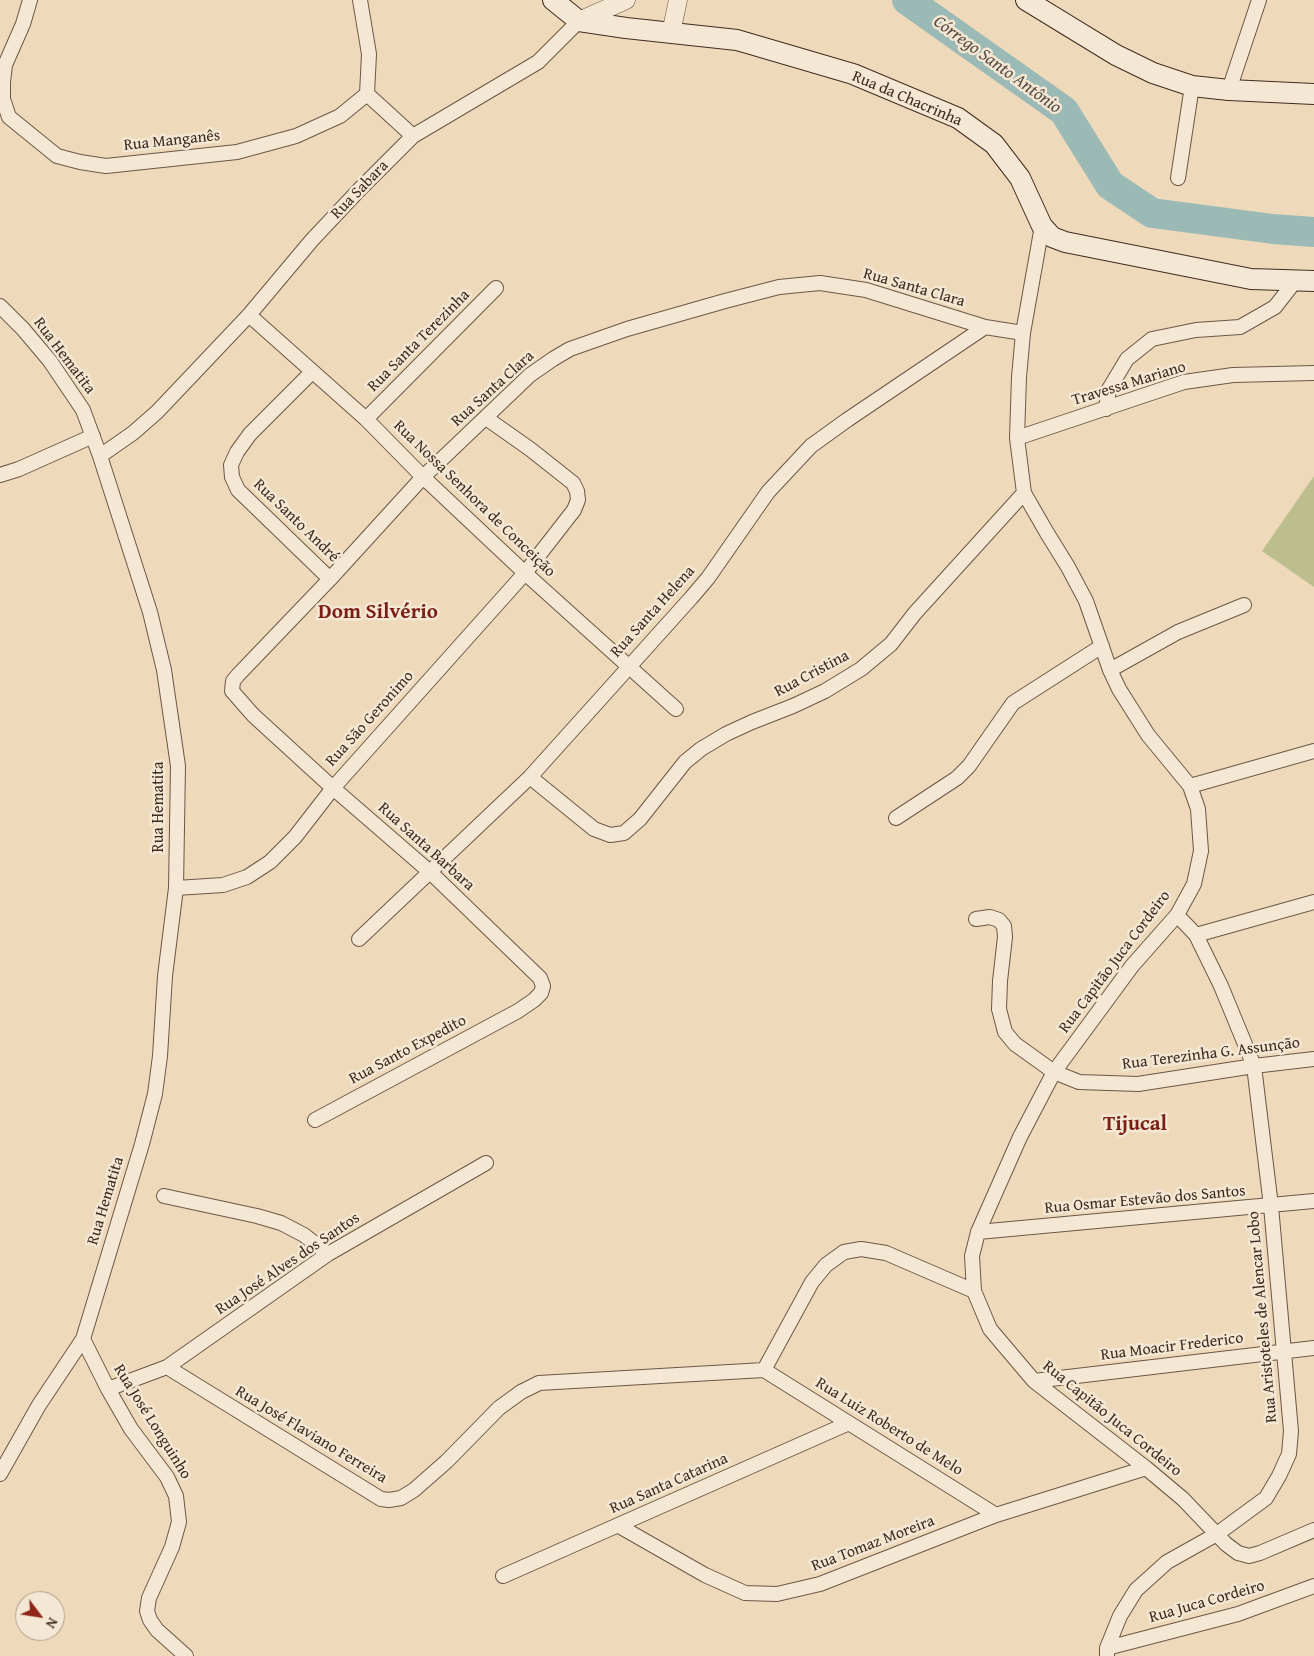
<!DOCTYPE html>
<html>
<head>
<meta charset="utf-8">
<style>
	body { margin:0 }
	#map { position:relative; width:1314px; height:1656px; overflow:hidden; background:#eedabb; font-family:"Gentium Book Plus",serif }
	canvas { display:block }
	.north { position:absolute; left:15px; top:1591px; width:50px; height:50px; box-sizing:border-box; background:#f4e7d3; border:1px solid #ac9c8b; border-radius:50%; rotate:121deg; font-size:14px; font-weight:700; line-height:20px; text-align:center; color:#412b1f }
	.north::after { content:''; display:block; margin:auto; width:18px; height:22px; background:#8f2418; clip-path:polygon(50% 0,100% 100%,50% 72%,0 100%) }
</style>
</head>
<body>
<div id="map">
<canvas width="1314" height="1656"></canvas>
<div class="north">N</div>
</div>
<script>
const context = document.querySelector('canvas').getContext('2d');
context.lineJoin = 'round';
function fillPath(path, color) {
  context.fillStyle = color;
  context.fill(path, 'evenodd');
}
function shape(rows) {
  const path = new Path2D();
  for (const r of rows) {
    path.moveTo(r[0], r[1]);
    for (let i = 2; i < r.length; i += 2) path.lineTo(r[i], r[i + 1]);
  }
  return path;
}
function trace(path, color, width, dash) {
  context.strokeStyle = color;
  context.lineWidth = width;
  context.lineCap = dash ? 'butt' : 'round';
  context.setLineDash(dash || []);
  context.stroke(path);
}
function drawText(font, color, halo, rows, align = 'center') {
  context.font = font + ' "Gentium Book Plus",serif';
  context.lineWidth = 5;
  context.setLineDash([]);
  context.textBaseline = 'middle';
  context.strokeStyle = halo;
  context.fillStyle = color;
  for (const [text, x, y, turn = 0] of rows) {
    context.save();
    context.translate(x, y);
    context.rotate((+turn || 0) * Math.PI / 180);
    context.textAlign = isNaN(turn) ? turn : align;
    if (halo) context.strokeText(text, 0, 0);
    context.fillText(text, 0, 0);
    context.restore();
  }
}
fillPath(shape([
	[1314,476,1314,587,1262,551]
]), '#bcbe8d');
trace(shape([
	[907,0,1064,111,1110,185,1152,213,1273,229,1314,232]
]), '#9bbab6', 30);
const minor = shape([
	[30,0,23,24,5,65,3,82,3,99,9,117,57,156,80,162,106,166,237,152,296,136,340,116,367,94,369,54,360,0],
	[1229,90,1259,0],
	[367,94,413,136],
	[1178,178,1192,86],
	[1042,226,1023,333,1019,377,1017,438,1024,493,1047,533,1068,567,1086,601,1110,670,1119,689,1148,735,1190,786,1198,809,1201,851,1194,884,1177,915,1132,966,1054,1072,1020,1137,978,1232,972,1256,974,1291,990,1329,1034,1381,1146,1468,1183,1499,1226,1544,1238,1553,1249,1556,1260,1553,1314,1530],
	[0,306,23,329,50,361,83,410,100,456,150,612,164,670,178,766,176,888,165,976,160,1056,155,1094,142,1144,83,1339,39,1405,0,1474],
	[249,315,366,419,423,477,525,573,676,709],
	[312,372,250,434,237,452,231,465,232,477,238,490,330,579],
	[1106,409,1109,389,1127,359,1152,339,1196,330,1240,327,1275,307,1296,280],
	[366,419,496,288],
	[1017,438,1184,382,1233,375,1314,373],
	[100,456,133,433,157,412,249,315,312,240,359,190,413,136,538,62,579,21],
	[0,475,19,469,93,436],
	[1110,670,1178,632,1244,605],
	[530,777,594,829,610,835,624,833,640,819,685,762,701,749,726,734,752,722,793,706,825,691,861,669,891,644,915,613,1024,493],
	[1190,786,1314,751],
	[896,818,957,778,969,766,1013,703,1102,646],
	[176,888,223,885,247,877,270,862,295,837,333,788,525,573,574,510,578,500,577,491,573,483,530,449,486,418],
	[976,919,990,917,999,920,1004,926,1005,937,1000,981,999,1009,1005,1032,1015,1044,1054,1072,1079,1082,1138,1084,1254,1066,1314,1059],
	[1196,935,1314,902],
	[359,939,530,777,691,598,708,578,768,492,811,446,847,420,985,327],
	[315,1120,518,1011,534,1000,541,993,543,986,540,978,430,872,333,788,253,715,232,691,233,681,238,675,330,579,423,477,530,375,553,359,570,349,627,329,725,301,779,287,820,283,866,290,985,327,1023,333],
	[164,1196,257,1216,281,1223,304,1235,328,1254],
	[978,1232,1314,1201],
	[83,1339,108,1389,131,1429,167,1477,176,1496,179,1522,172,1547,149,1598,147,1611,150,1620,157,1630,186,1656],
	[167,1367,381,1499,389,1500,401,1498,414,1490,447,1461,499,1408,521,1392,539,1383,764,1370],
	[764,1370,812,1282,826,1265,844,1252,861,1249,886,1253,974,1291],
	[764,1370,996,1515],
	[1034,1381,1314,1348],
	[108,1389,167,1367,328,1254,486,1163],
	[619,1526,705,1575,745,1593,777,1594,820,1584,996,1515,1146,1468],
	[503,1576,849,1423],
	[1107,1648,1238,1614,1314,1586],
	[1107,1656,1107,1648,1120,1616,1136,1590,1167,1562,1217,1534,1266,1498,1279,1476,1289,1454,1291,1431,1271,1206,1254,1066,1221,986,1196,935,1177,915]
]);
const tertiary = shape([
	[579,21,626,0],
	[671,33,678,0]
]);
const secondary = shape([
	[553,0,579,21,626,28,737,40,853,74,958,118,994,144,1020,178,1042,226,1052,237,1065,242,1251,279,1314,281],
	[1026,0,1116,55,1153,73,1192,86,1229,90,1314,94]
]);
trace(minor, '#6c5746', 16);
trace(tertiary, '#6c5746', 19);
trace(secondary, '#412b1f', 22);
trace(minor, '#f4e7d3', 14);
trace(tertiary, '#f4e7d3', 18);
trace(secondary, '#f4e7d3', 20);
drawText('16px', '#412b1f', '#f4e7d3', [
	["Rua da Chacrinha",907,99,23],
	["Rua Manganês",172,141,-6],
	["Rua Sabara",360,190,-46],
	["Rua Santa Clara",914,288,16],
	["Rua Santa Terezinha",419,341,-45],
	["Rua Hematita",64,356,53],
	["Travessa Mariano",1129,384,-17],
	["Rua Santa Clara",493,389,-42],
	["Rua Nossa Senhora de Conceição",474,499,44],
	["Rua Santo André",296,521,44],
	["Rua Santa Helena",653,612,-48],
	["Rua Cristina",812,674,-28],
	["Rua São Geronimo",370,719,-48],
	["Rua Hematita",159,807,-90],
	["Rua Santa Barbara",426,847,42],
	["Rua Capitão Juca Cordeiro",1115,962,-53],
	["Rua Santo Expedito",408,1050,-28],
	["Rua Terezinha G. Assunção",1211,1054,-7],
	["Rua Osmar Estevão dos Santos",1145,1200,-5],
	["Rua Hematita",106,1201,-73],
	["Rua José Alves dos Santos",288,1264,-34],
	["Rua Aristoteles de Alencar Lobo",1263,1317,-95],
	["Rua Moacir Frederico",1172,1347,-7],
	["Rua Capitão Juca Cordeiro",1112,1419,39],
	["Rua José Longuinho",152,1422,58],
	["Rua Luiz Roberto de Melo",889,1427,32],
	["Rua José Flaviano Ferreira",311,1435,31],
	["Rua Santa Catarina",669,1484,-24],
	["Rua Tomaz Moreira",873,1544,-21],
	["Rua Juca Cordeiro",1207,1602,-16]
]);
drawText('italic 18px', '#584f45', '#f4e7d3', [
	["Córrego Santo Antônio",997,65,36]
]);
drawText('bold 21px', '#7a1f14', '#f4e7d3', [
	["Dom Silvério",378,613],
	["Tijucal",1135,1125]
]);
</script>
</body>
</html>
